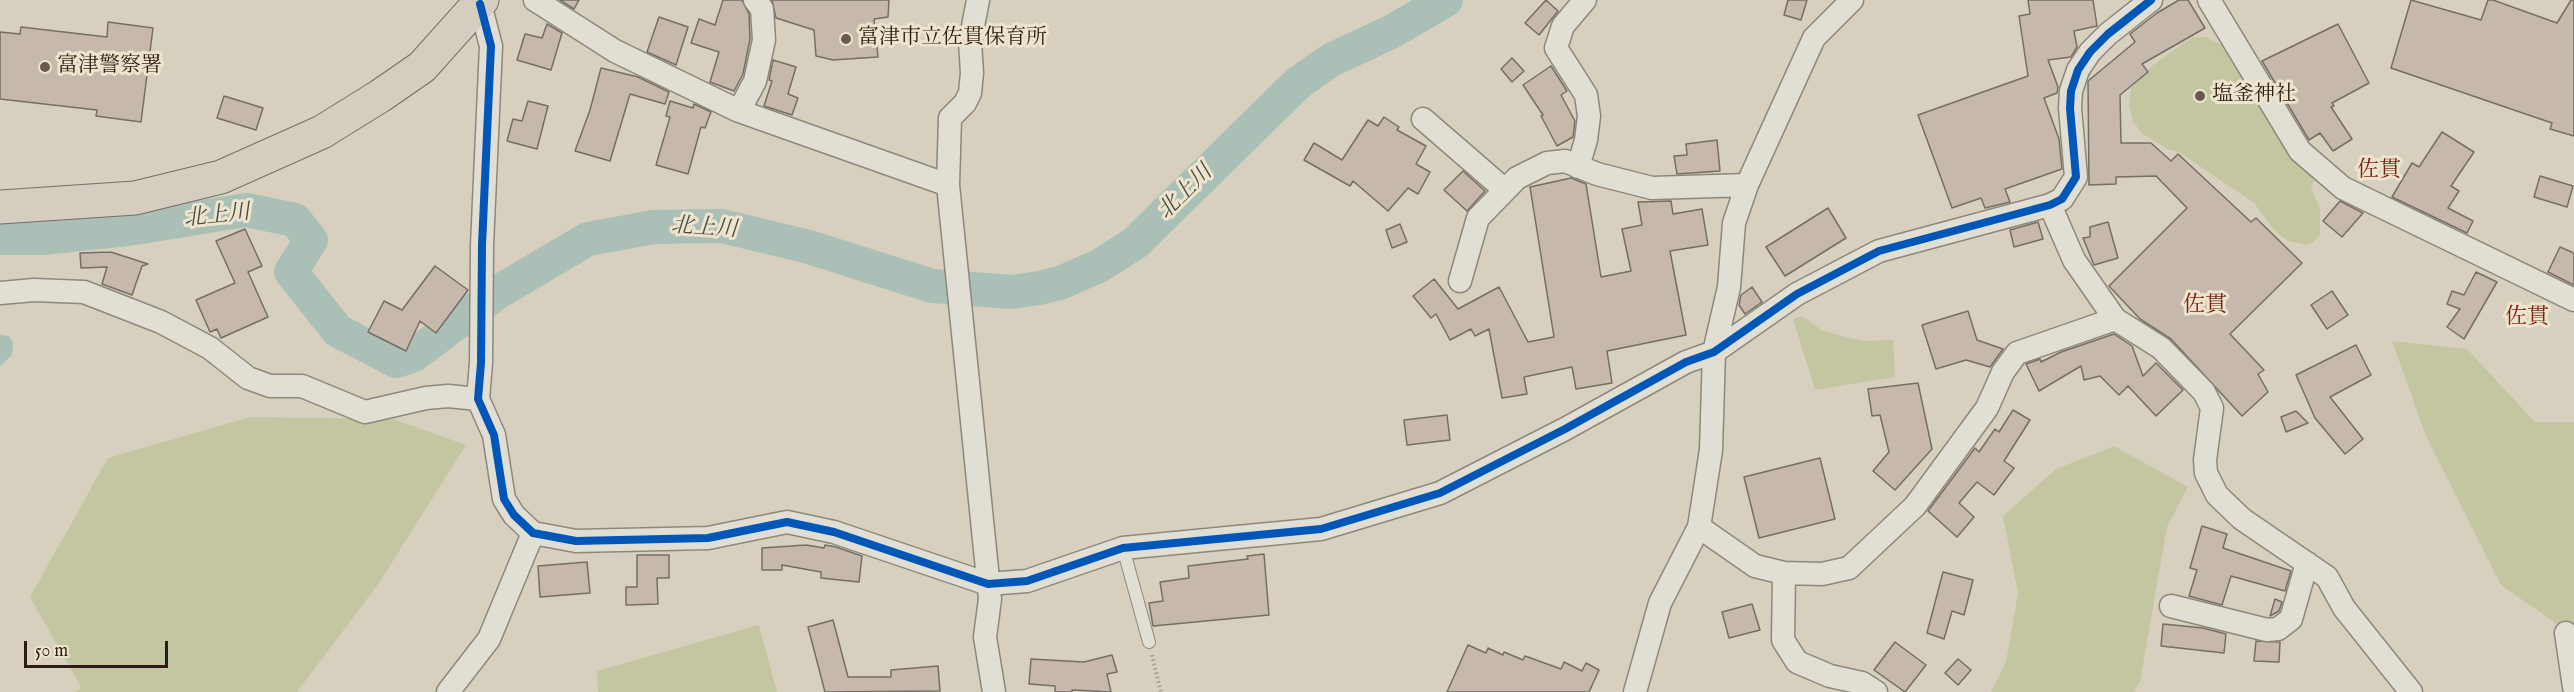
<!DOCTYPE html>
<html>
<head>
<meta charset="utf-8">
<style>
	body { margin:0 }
	#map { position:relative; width:2574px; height:692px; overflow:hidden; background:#d8d0be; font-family:"IM FELL English",serif }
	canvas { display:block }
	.scale { position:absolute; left:24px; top:641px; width:144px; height:27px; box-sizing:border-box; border:3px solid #2f1b11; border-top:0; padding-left:8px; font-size:18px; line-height:21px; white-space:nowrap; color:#2f1b11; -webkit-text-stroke:4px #ede4ce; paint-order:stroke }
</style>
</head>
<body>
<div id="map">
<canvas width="2574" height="692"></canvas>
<div class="scale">50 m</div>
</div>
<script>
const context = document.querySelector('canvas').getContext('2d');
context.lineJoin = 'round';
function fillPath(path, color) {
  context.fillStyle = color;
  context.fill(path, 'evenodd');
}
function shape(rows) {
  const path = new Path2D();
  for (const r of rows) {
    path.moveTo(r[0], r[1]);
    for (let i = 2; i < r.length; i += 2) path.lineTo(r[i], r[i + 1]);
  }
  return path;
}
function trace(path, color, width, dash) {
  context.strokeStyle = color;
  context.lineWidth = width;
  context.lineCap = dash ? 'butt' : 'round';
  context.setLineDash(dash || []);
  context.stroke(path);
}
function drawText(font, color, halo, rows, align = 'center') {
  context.font = font + ' "IM FELL English","Noto Serif JP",serif';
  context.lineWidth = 6;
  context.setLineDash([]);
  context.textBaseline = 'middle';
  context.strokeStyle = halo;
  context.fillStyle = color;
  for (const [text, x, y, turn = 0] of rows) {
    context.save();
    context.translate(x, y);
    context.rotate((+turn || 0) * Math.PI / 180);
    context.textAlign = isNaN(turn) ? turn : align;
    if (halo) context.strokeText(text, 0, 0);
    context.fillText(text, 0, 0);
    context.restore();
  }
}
fillPath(shape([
	[2192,37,2205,37,2222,45,2237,57,2315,177,2311,189,2320,208,2320,235,2314,242,2307,245,2288,241,2274,230,2254,203,2179,152,2167,149,2143,134,2133,122,2129,106,2131,88,2153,65],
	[1802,316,1823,331,1842,336,1863,341,1893,340,1895,377,1815,390,1793,319],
	[2392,341,2467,349,2535,422,2574,422,2574,636,2501,585,2426,436],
	[251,417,393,419,466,445,379,583,297,692,76,692,81,687,30,597,108,458],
	[2114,446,2188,487,2167,527,2140,682,2133,692,1991,692,2006,662,2018,593,2003,516,2056,469],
	[759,625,777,692,598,692,597,671]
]), '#c4c6a2');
fillPath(shape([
	[0,335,9,336,13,343,12,355,0,366]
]), '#aabfb6');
trace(shape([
	[0,238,42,238,128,229,246,210,295,220,311,240,291,272,338,331,396,361,414,355,498,292,588,239,654,227,722,226,809,247,932,286,1012,292,1039,288,1060,283,1099,266,1135,243,1298,83,1331,60,1391,32,1446,0]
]), '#aabfb6', 34);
const building = shape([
	[560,0,579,0,574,9,560,0],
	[723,0,742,0,749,14,750,39,743,74,734,91,710,82,719,52,691,43,699,19,715,25,723,0],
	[772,0,889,0,888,17,874,19,878,57,833,60,816,56,814,30,776,18,772,0],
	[1546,0,1558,11,1539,35,1525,23,1546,0],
	[1788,0,1807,0,1801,20,1784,15,1788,0],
	[2028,0,2093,0,2097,26,2074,31,2077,47,2071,57,2048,60,2058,87,2057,93,2044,98,2059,139,2062,169,2005,189,2010,202,1985,208,1981,198,1952,208,1918,115,2028,76,2019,16,2030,14,2028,0],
	[2179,0,2188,0,2205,28,2142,64,2148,72,2120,95,2121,143,2151,143,2171,161,2178,154,2251,222,2256,218,2302,263,2230,334,2264,370,2258,374,2268,392,2242,416,2171,339,2140,319,2109,286,2187,208,2156,176,2116,177,2116,184,2089,185,2088,81,2135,42,2130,34,2157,13,2179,0],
	[2411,0,2481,20,2488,0,2493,0,2557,23,2571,0,2574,0,2574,136,2550,129,2552,123,2391,68,2411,0],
	[659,17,688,27,676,65,647,52,659,17],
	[108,22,153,28,141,122,96,116,97,110,0,99,0,32,20,34,21,27,107,37,108,22],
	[547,24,562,33,551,70,517,60,525,34,542,38,547,24],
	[2338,24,2369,83,2332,103,2334,106,2331,107,2352,139,2333,151,2320,133,2309,140,2262,61,2338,24],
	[1512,58,1524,71,1512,82,1501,69,1512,58],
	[773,60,796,67,788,94,798,98,792,115,764,106,772,81,769,80,773,60],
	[1551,66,1567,91,1561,95,1575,121,1573,137,1557,146,1541,116,1543,115,1523,85,1551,66],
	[601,68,638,77,669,92,665,104,630,94,610,161,575,151,590,110,601,68],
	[224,96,263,108,256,130,217,118,224,96],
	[528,101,548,106,537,149,507,141,513,119,522,121,528,101],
	[670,101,693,108,694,104,711,112,705,128,701,127,688,174,656,165,670,117,666,116,670,101],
	[1384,117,1399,127,1397,130,1426,146,1416,164,1430,172,1418,194,1408,188,1388,211,1353,181,1350,186,1304,160,1314,143,1342,160,1368,120,1378,126,1384,117],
	[2442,132,2474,152,2451,186,2459,191,2448,208,2473,221,2467,233,2392,197,2412,163,2419,167,2442,132],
	[1717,140,1720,171,1677,174,1674,156,1687,155,1686,144,1717,140],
	[1463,171,1485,191,1467,211,1444,190,1463,171],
	[2540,176,2573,186,2567,207,2534,197,2540,176],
	[1571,178,1586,184,1601,277,1631,271,1622,229,1642,225,1638,202,1671,201,1673,214,1702,209,1708,245,1670,251,1686,335,1607,351,1612,383,1576,389,1572,367,1524,377,1527,394,1502,398,1489,329,1475,336,1471,329,1450,340,1436,314,1431,318,1413,296,1434,279,1458,309,1499,287,1528,342,1554,337,1530,187,1571,178],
	[2340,201,2363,213,2342,237,2323,221,2340,201],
	[1828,208,1846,238,1785,276,1766,247,1828,208],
	[2038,222,2043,239,2014,247,2010,230,2038,222],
	[2108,222,2118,258,2094,265,2083,238,2090,237,2090,227,2108,222],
	[1400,224,1407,242,1392,248,1386,230,1400,224],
	[245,229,262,266,248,272,268,317,221,338,217,329,210,332,196,300,235,283,216,241,245,229],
	[2560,247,2574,253,2574,285,2548,272,2560,247],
	[111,252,148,264,142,266,132,295,102,284,107,267,81,268,80,253,111,252],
	[435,266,468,290,436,333,420,321,406,351,368,332,384,301,402,310,435,266],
	[2476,272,2497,282,2464,339,2447,327,2460,309,2447,304,2452,291,2464,295,2476,272],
	[1752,287,1762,302,1745,314,1739,305,1741,295,1752,287],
	[2332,291,2348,315,2327,329,2311,305,2332,291],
	[1968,311,1977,340,2003,349,1990,367,1966,360,1936,369,1922,325,1968,311],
	[2114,334,2132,346,2143,376,2156,363,2183,390,2156,416,2128,386,2119,395,2100,376,2084,380,2081,366,2039,391,2026,364,2040,359,2041,362,2061,352,2114,334],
	[2356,345,2371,375,2330,397,2363,439,2345,454,2315,418,2296,375,2356,345],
	[1918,383,1932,449,1895,490,1873,471,1889,452,1880,415,1872,416,1868,389,1918,383],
	[2013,410,2030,420,2004,461,2014,468,1994,495,1977,482,1959,503,1974,517,1957,537,1928,511,1975,448,1979,452,1995,429,1999,432,2013,410],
	[2296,411,2308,423,2286,432,2281,417,2296,411],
	[1447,415,1450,440,1407,445,1404,420,1447,415],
	[1820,458,1835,519,1759,538,1744,477,1820,458],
	[2202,526,2227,534,2223,548,2291,571,2285,591,2231,576,2222,605,2189,596,2197,570,2190,568,2202,526],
	[806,545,824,548,825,545,836,547,862,556,859,582,821,578,821,572,782,565,782,570,762,570,762,548,806,545],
	[1264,554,1269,615,1153,626,1149,603,1163,601,1160,582,1189,578,1188,566,1248,559,1247,556,1264,554],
	[637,555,669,555,669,578,657,578,658,604,626,605,626,587,637,587,637,555],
	[587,562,590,593,540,597,538,566,587,562],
	[1943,572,1973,580,1964,615,1952,611,1944,639,1927,633,1943,572],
	[2275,599,2282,602,2279,611,2270,616,2275,599],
	[1752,604,1760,630,1729,638,1722,612,1752,604],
	[833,620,848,677,891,677,891,670,938,666,940,691,825,692,808,627,833,620],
	[2163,624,2203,628,2226,634,2224,653,2161,646,2163,624],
	[2256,641,2280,642,2279,662,2254,661,2256,641],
	[1895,642,1926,665,1905,692,1874,670,1895,642],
	[1468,645,1486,653,1488,648,1503,655,1504,652,1523,660,1525,656,1561,669,1564,662,1582,671,1586,663,1599,670,1589,692,1447,692,1468,645],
	[1112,655,1117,672,1107,674,1111,692,1072,690,1072,692,1055,692,1055,686,1029,684,1031,659,1084,662,1112,655],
	[1958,659,1971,670,1958,685,1945,673,1958,659]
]);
fillPath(building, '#c6b8aa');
trace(building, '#766e64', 1.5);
const service = shape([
	[1123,548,1149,642]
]);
const minor = shape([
	[535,0,615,51,739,111,948,185],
	[978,0,970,42,972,73,970,93,965,103,950,118,948,185,990,599,985,637,994,692],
	[2209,0,2300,151,2343,188,2574,300],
	[480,4,491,46,482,245,481,363,478,399,494,435,504,499,514,515,533,533,576,541,708,538,787,522,834,532,988,584,1027,581,1123,548,1321,529,1440,493,1565,429,1686,362,1714,352,1797,294,1879,251,2050,205,2062,199,2076,177,2070,108,2071,91,2078,70,2090,52,2108,34,2151,0],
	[739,111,755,81,764,40,762,9,755,0],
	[1423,119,1505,190],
	[1578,167,1586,140,1589,116,1586,95,1556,48,1563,26,1585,0],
	[2050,205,2074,260,2115,319,2161,348,2204,392,2212,408,2205,460,2206,473,2217,495,2242,519,2327,577,2344,608,2411,692],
	[1460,281,1478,218,1517,178,1547,163,1565,161,1597,174,1652,188,1747,185],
	[0,293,34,290,84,292,161,322,210,348,248,378,270,386,302,386,365,412,426,398,448,396,478,399],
	[1699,527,1755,566,1784,573,1822,574,1849,568,1915,506,1987,408,2003,372,2017,353,2115,319],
	[1784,573,1783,640,1797,662,1830,676,1862,683,1876,692],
	[2171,606,2267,630,2278,629,2291,619,2307,563],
	[2566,633,2574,687],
	[448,692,489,639,533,533],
	[1635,692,1660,603,1699,527,1711,450,1714,352,1729,287,1734,223,1747,185,1814,38,1852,0]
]);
const trunk = shape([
	[0,207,135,198,221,177,322,132,380,96,422,67,482,0]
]);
trace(service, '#8e877b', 14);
trace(minor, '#8e877b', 25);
trace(trunk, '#766e64', 35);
trace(shape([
	[1152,655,1161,692]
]), '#a19b94', 4, [1.5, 3]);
trace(service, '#e1ded4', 12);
trace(minor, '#e1ded4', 22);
trace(trunk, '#d5cdc0', 33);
trace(shape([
	[480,4,491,46,482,245,481,363,478,399,494,435,504,499,514,515,533,533,576,541,708,538,787,522,834,532,988,584,1027,581,1123,548,1321,529,1440,493,1565,429,1686,362,1714,352,1797,294,1879,251,2050,205,2062,199,2076,177,2070,108,2071,91,2078,70,2090,52,2108,34,2151,0]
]), '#0057b8', 8);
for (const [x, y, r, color] of [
	[846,39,6,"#6a5a4e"],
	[45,67,6,"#6a5a4e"],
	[2200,96,6,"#6a5a4e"]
]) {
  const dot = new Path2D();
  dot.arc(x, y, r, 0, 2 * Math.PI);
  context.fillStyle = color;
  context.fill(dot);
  trace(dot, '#ede4ce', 2);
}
drawText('21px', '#2f1b11', '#ede4ce', [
	["富津市立佐貫保育所",858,39],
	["富津警察署",57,67],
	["塩釜神社",2212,96]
], 'left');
drawText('22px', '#7a1f14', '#ede4ce', [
	["佐貫",2379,171],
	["佐貫",2205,306],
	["佐貫",2527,318]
]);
drawText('italic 22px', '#4e4a41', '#ede4ce', [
	["北上川",1186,193,-45],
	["北上川",217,217,-6],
	["北上川",704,229,4]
]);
</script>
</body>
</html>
